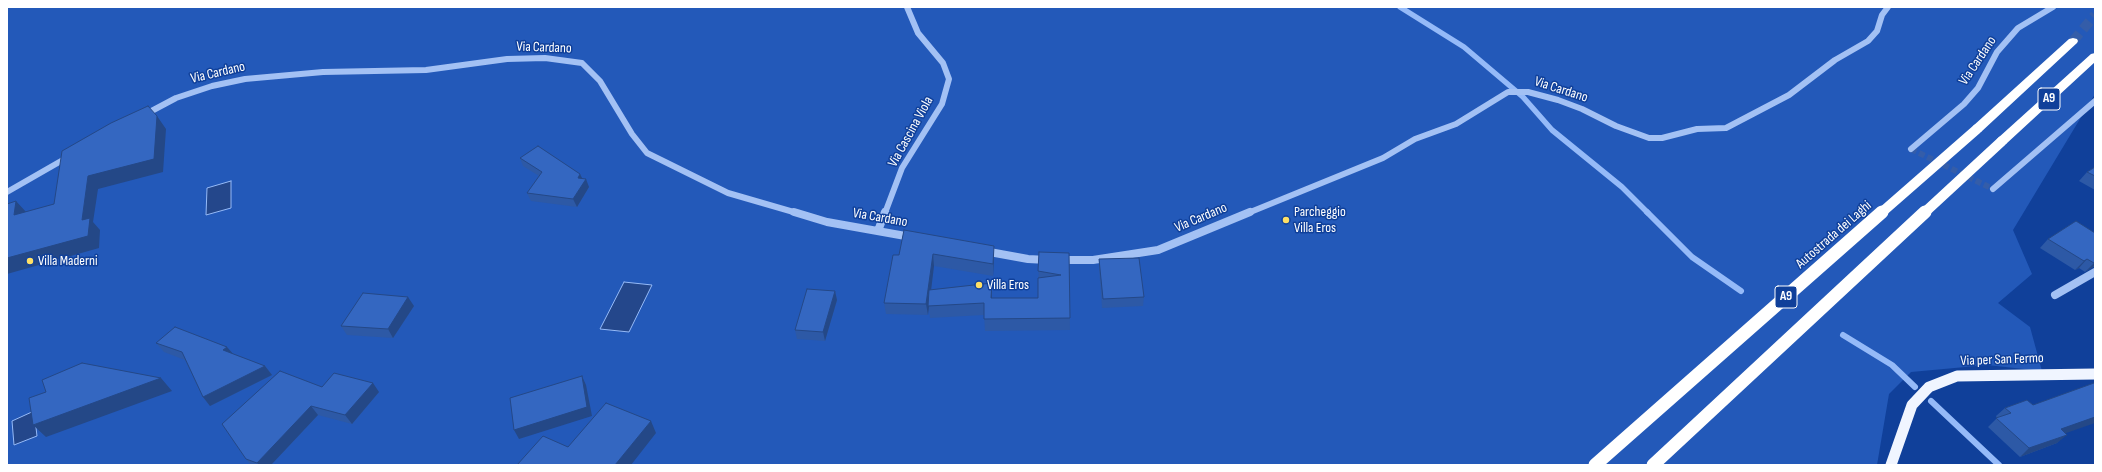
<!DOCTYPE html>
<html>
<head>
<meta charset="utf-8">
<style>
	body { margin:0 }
	#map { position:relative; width:2102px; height:472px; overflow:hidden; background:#10409a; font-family:"Sofia Sans Condensed",sans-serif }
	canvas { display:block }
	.frame { position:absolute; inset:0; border:8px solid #fff; pointer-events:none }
</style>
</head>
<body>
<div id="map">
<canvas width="2102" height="472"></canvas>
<div class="frame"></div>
</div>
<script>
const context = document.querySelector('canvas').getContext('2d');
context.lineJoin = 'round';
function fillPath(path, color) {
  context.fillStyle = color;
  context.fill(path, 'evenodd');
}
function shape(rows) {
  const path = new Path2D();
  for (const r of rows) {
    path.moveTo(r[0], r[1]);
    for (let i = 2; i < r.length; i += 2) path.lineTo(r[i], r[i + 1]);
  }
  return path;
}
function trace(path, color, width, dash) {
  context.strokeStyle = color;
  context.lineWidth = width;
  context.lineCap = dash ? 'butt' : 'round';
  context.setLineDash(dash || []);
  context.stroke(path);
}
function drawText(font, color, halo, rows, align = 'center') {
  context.font = font + ' "Sofia Sans Condensed",sans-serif';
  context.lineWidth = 3;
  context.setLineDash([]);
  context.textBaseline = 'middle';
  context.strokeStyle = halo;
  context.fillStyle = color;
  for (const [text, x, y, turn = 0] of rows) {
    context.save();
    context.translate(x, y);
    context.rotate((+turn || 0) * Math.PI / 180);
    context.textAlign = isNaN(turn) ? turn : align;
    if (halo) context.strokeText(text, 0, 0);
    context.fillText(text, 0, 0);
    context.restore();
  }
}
fillPath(shape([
	[7,7,2095,7,2095,94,2013,230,2032,274,1998,303,2030,327,2042,371,1987,365,1911,372,1889,394,1877,465,7,465]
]), '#2359b9');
const water = shape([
	[231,181,231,208,206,215,207,188,231,181],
	[624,282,652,285,629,332,600,329,624,282],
	[34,411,37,436,14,445,12,421,34,411]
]);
fillPath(water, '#24478b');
trace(water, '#95baf8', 1);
trace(shape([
	[1400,7,1464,47,1523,97,1552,130,1622,187,1648,213]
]), '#95baf8', 5.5);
trace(shape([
	[1647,212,1692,257,1741,291],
	[1843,335,1892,365,1915,387],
	[1931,401,1999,465]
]), '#95baf8', 6);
trace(shape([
	[1911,149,1993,189]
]), '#345da9', 6, [6, 3]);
trace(shape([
	[2073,41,2095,15]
]), '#345da9', 10, [10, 5.5]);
trace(shape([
	[144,115,176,98,212,86,245,79,323,72,426,70,507,59,545,58,582,63,600,81,632,134,647,153,728,193,797,213],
	[1911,149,1964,104,1978,88,1997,52,2018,28,2053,7],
	[1993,189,2095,101],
	[7,192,68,157],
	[885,213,902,168,942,104,949,79,943,63,918,33,907,7],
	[1248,213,1383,158,1415,139,1456,124,1508,92,1528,92,1558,100,1582,109,1616,126,1649,138,1662,138,1697,129,1726,128,1789,95,1835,60,1868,41,1877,31,1882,15,1888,7]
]), '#a3c1f4', 6);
trace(shape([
	[794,212,827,222,911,237],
	[878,231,885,212],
	[984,251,1028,259,1047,260],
	[1060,260,1093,260,1158,250,1250,212],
	[2055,295,2095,272]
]), '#a3c1f4', 8);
trace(shape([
	[1891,465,1912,405,1929,387,1957,376,2095,374]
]), '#f0f5ff', 11);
fillPath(shape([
	[2073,38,2077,39,2078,41,2077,43,1981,132,1973,132,1972,129,1973,126,2069,39,2073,38],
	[2095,53,2095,62,2006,144,1998,144,1996,141,1998,138,2091,54,2095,53]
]), '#fff');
trace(shape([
	[1881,213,1977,129],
	[1924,213,2002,141]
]), '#fff', 10);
trace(shape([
	[1595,465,1882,212],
	[1653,465,1925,212]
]), '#fff', 13);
fillPath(shape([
	[520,158,580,174,582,178,589,187,577,207,531,201,527,193,539,176,523,166],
	[2095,167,2095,190,2079,181,2087,172],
	[904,230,994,258,993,276,934,266,931,290,992,283,992,298,1038,298,1039,252,1069,253,1070,330,985,331,984,315,930,318,929,308,928,315,886,314,884,303,899,255],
	[2095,233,2095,267,2093,267,2085,272,2079,268,2075,270,2040,248,2048,239],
	[1099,259,1144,297,1143,306,1102,308,1099,268],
	[835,291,837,300,825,341,797,339,795,330],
	[414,306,393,338,347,335,341,326],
	[156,343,227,347,233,354,265,366,272,375,210,406,203,397,185,360,164,352],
	[322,387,379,392,352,424,318,415,271,465,251,465,246,459],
	[2033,405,2065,433,2057,443,2020,457,1988,427,1997,418,1996,416,2005,408]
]), '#2d59a6');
fillPath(shape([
	[157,116,166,129,163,172,98,189,93,222,100,230,99,248,7,274,7,258,82,220,88,176],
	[580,174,584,182,578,178],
	[586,179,589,187,577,207,573,199],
	[16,201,27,213,14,215],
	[994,246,994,258,993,276,993,264],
	[933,254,934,266,928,315,926,304],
	[2087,259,2079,268,2075,270,2084,261],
	[2095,262,2095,265,2093,267,2085,272],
	[992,283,992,309,991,298],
	[835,291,837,300,825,341,823,332],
	[408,297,414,306,393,338,388,329],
	[227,347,234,355,223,350],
	[265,366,272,375,210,406,203,397],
	[582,376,586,385,592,416,519,439,514,430],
	[161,378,172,391,46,437,33,425],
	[373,383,379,392,352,424,345,415],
	[311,406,318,415,271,465,259,465,257,463],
	[2095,417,2095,423,2052,438,2061,429],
	[651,421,656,433,631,465,615,465],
	[2067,435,2057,443,2020,457,2029,448]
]), '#244887');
const building = shape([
	[148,106,157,116,154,159,88,176,82,220,90,218,88,236,7,258,7,204,16,201,14,215,54,204,62,151,111,123,148,106],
	[538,146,580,174,578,178,586,179,573,199,527,193,542,172,520,158,538,146],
	[2095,167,2095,176,2087,172,2095,167],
	[2076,221,2095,233,2095,262,2094,263,2087,259,2084,261,2048,239,2076,221],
	[904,230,994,246,993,264,933,254,926,304,884,303,893,255,899,255,904,230],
	[1039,252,1069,253,1070,318,984,319,984,303,928,306,929,290,992,283,991,298,1038,298,1038,278,1061,275,1038,271,1039,252],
	[1139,258,1144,297,1103,299,1099,259,1139,258],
	[807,289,835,291,823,332,795,330,807,289],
	[363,293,408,297,388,329,341,326,363,293],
	[175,327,227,347,223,350,265,366,203,397,182,352,156,343,175,327],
	[82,363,161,378,33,425,29,398,46,392,42,380,82,363],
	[280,371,322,387,334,373,373,383,345,415,311,406,257,463,246,459,222,424,280,371],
	[582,376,587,407,514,430,510,398,582,376],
	[2094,383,2095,384,2095,417,2061,429,2067,435,2029,448,1996,418,2011,413,2005,408,2027,400,2033,405,2094,383],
	[606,403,651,421,615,465,517,465,543,436,568,447,606,403]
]);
fillPath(building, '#3467c1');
trace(building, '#244887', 1);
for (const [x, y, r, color] of [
	[1286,220,4,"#ffe066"],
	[30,261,4,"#ffe066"],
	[979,285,4,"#ffe066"]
]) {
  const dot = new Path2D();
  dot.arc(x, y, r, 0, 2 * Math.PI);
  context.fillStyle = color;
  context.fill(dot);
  trace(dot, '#10409a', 1.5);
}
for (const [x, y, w] of [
	[2049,99,22],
	[1786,297,22]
]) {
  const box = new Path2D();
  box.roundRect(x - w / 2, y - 11, w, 22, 3);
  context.fillStyle = '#10409a';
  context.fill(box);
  trace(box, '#fff', 1);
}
drawText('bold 13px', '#fff', null, [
	["A9",2049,99],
	["A9",1786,297]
]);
drawText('14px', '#fff', '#10409a', [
	["Via Cardano",544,48,2],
	["Via Cardano",1978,61,-56],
	["Via Cardano",218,73,-13],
	["Via Cardano",1561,90,18],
	["Via Cascina Viola",911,132,-61],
	["Via Cardano",880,218,10],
	["Via Cardano",1201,218,-23],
	["Autostrada dei Laghi",1834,235,-41],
	["Via per San Fermo",2002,360,-2]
]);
drawText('14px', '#fff', '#10409a', [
	["Parcheggio",1294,212],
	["Villa Eros",1294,228],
	["Villa Maderni",38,261],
	["Villa Eros",987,285]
], 'left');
</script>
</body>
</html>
